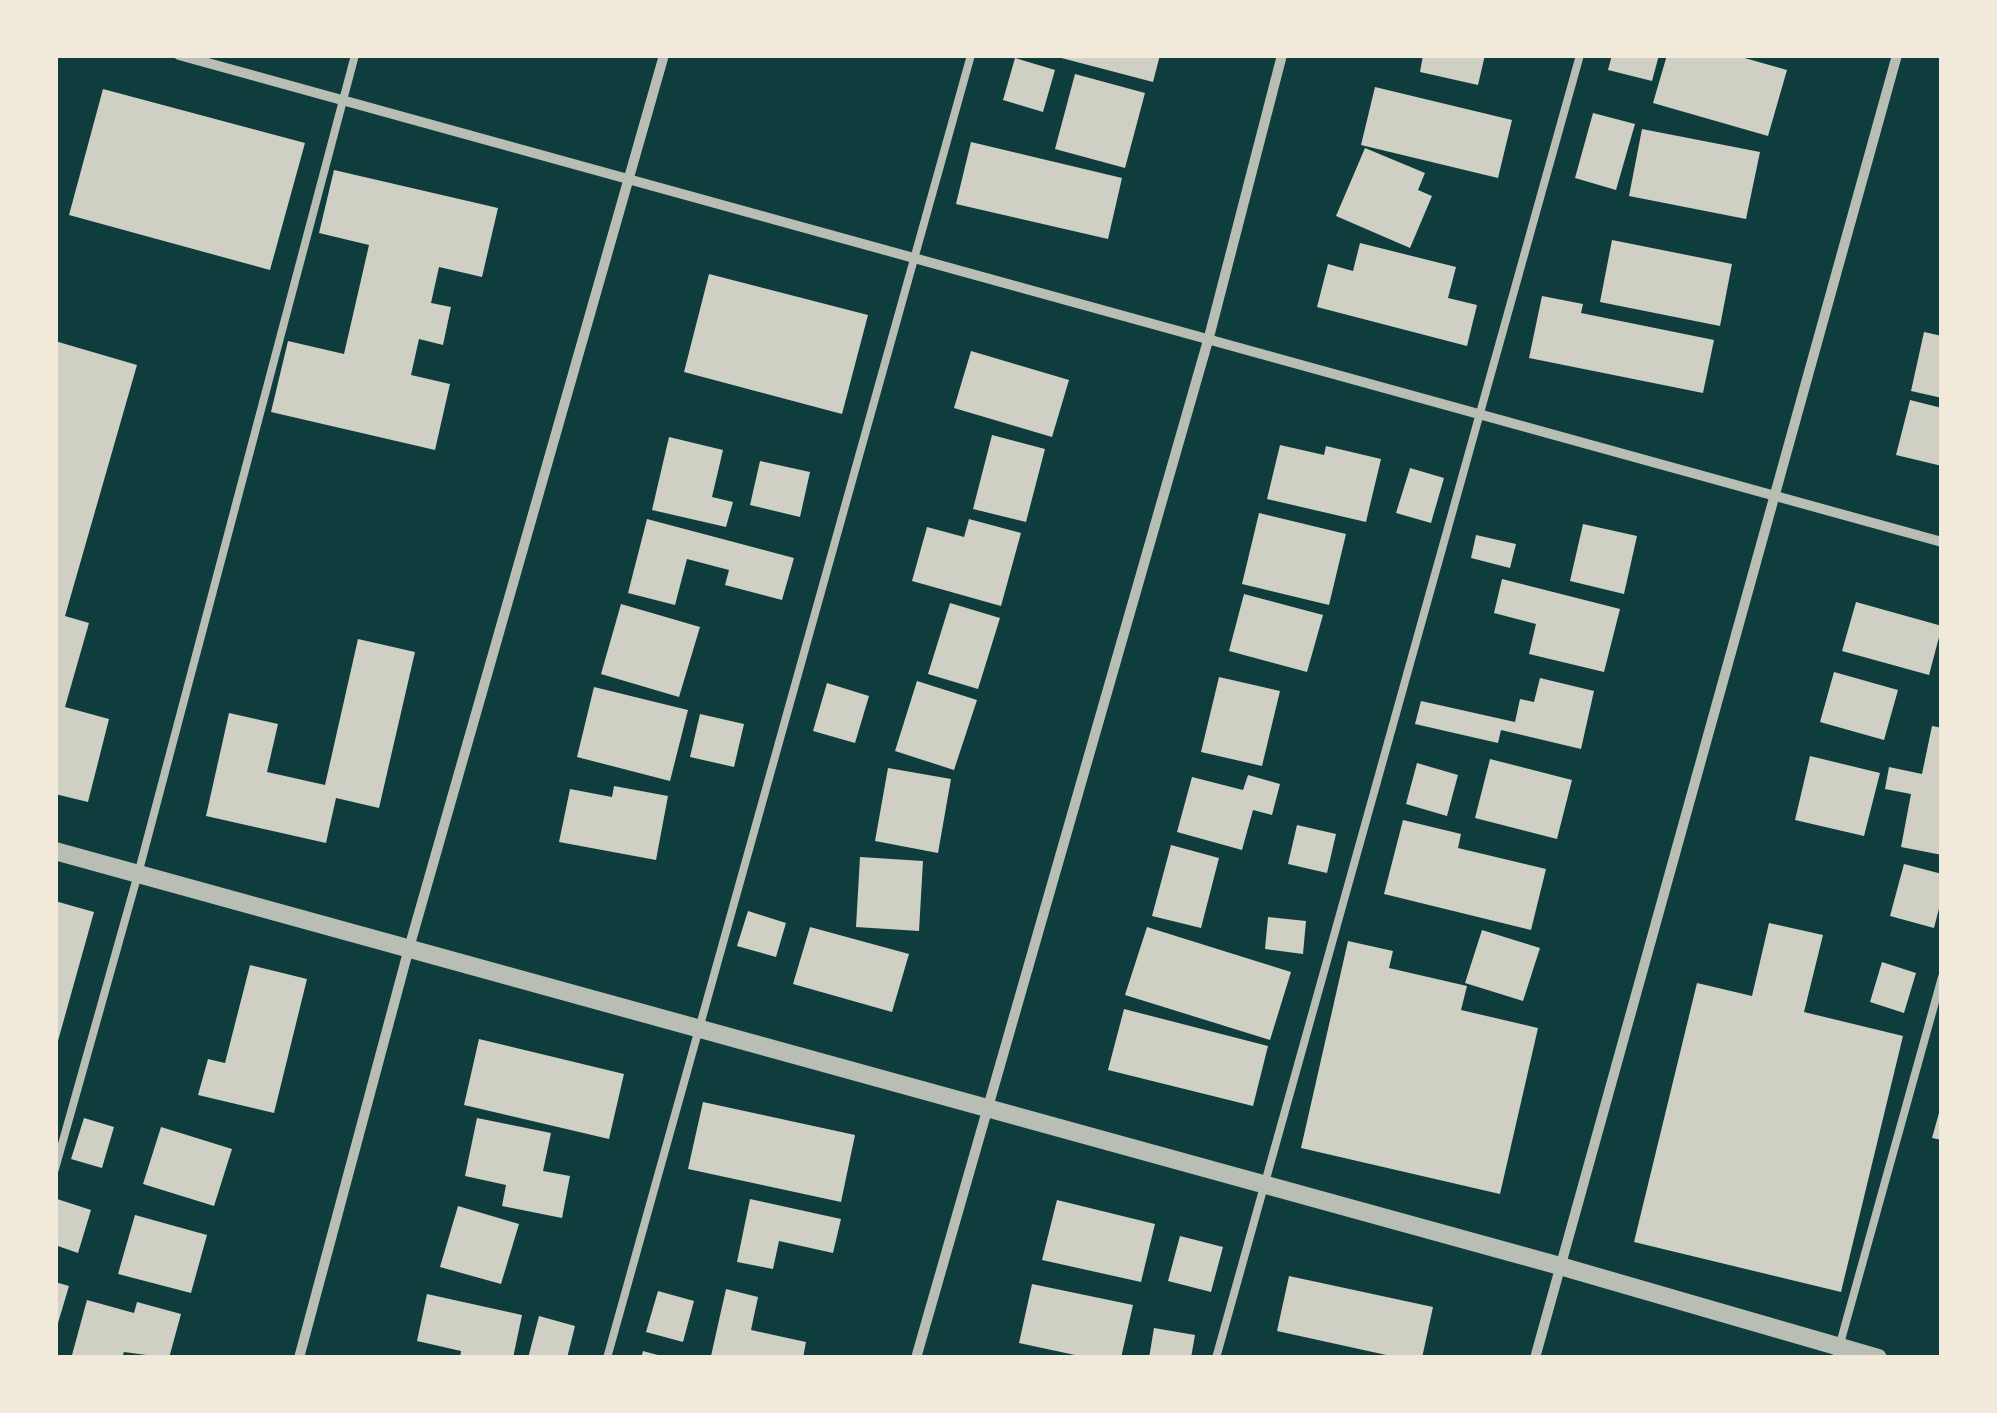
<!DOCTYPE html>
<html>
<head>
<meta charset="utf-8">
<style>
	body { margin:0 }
	#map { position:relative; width:1997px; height:1413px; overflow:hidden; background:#0f3d3e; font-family:"Asap Condensed",sans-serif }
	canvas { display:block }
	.frame { position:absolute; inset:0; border:58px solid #f1e9da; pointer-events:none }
</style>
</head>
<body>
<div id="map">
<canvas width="1997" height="1413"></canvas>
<div class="frame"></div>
</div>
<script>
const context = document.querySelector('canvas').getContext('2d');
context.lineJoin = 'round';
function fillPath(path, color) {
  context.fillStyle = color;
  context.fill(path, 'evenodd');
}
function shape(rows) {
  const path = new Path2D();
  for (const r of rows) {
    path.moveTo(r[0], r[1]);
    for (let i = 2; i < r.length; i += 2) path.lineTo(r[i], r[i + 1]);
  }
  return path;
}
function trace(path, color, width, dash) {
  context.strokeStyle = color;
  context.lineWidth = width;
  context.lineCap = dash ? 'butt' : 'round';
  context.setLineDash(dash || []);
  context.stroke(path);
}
fillPath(shape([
	[1050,55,1160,55,1153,82],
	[1423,55,1485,55,1478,85,1420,72],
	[1612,55,1659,55,1652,81,1608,70],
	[1667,55,1734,55,1787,70,1768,136,1653,103],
	[1015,58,1055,70,1043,112,1003,100],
	[1075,74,1145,93,1125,168,1055,149],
	[1375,87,1512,120,1498,178,1361,145],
	[103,89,305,143,270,270,69,215],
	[1593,113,1635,124,1616,190,1575,178],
	[1642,129,1760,152,1746,219,1629,196],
	[971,142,1122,178,1108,239,956,204],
	[1365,148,1425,173,1418,190,1432,196,1410,248,1336,216],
	[334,170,498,208,482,277,439,267,431,303,451,307,443,345,419,339,411,375,450,384,435,450,271,412,288,341,344,354,369,245,319,233],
	[1612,240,1732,264,1720,326,1600,302],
	[1360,243,1456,267,1448,298,1477,305,1467,346,1317,307,1328,264,1353,271],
	[709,274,868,315,842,414,684,372],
	[1542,296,1583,304,1581,313,1714,340,1703,393,1529,358],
	[1924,332,1942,336,1942,398,1911,391],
	[55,341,137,365,65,616,89,623,65,707,109,719,88,802,55,794],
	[971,351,1069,380,1052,437,954,408],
	[1910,400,1942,408,1942,466,1896,455],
	[992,435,1045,449,1026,522,973,509],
	[669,437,723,450,712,497,733,502,726,527,652,510],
	[1280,445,1324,455,1326,446,1381,459,1366,522,1267,499],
	[760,461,810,472,800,517,750,505],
	[1410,468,1444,478,1431,523,1396,513],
	[1259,513,1346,534,1329,605,1242,584],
	[647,519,794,558,782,600,725,585,729,570,687,559,675,605,628,593],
	[969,519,1021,533,1001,606,912,581,927,527,964,537],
	[1583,524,1637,536,1624,594,1570,581],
	[1476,535,1516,544,1510,568,1471,558],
	[1502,579,1620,609,1604,672,1529,654,1536,624,1494,613],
	[1244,594,1323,615,1307,672,1229,651],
	[1856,602,1942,626,1929,675,1842,651],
	[950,603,1000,618,978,689,928,674],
	[621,604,700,627,679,697,601,674],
	[358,639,415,652,379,808,336,798,326,843,206,816,229,713,278,724,267,772,325,785],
	[1834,672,1898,690,1884,740,1820,722],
	[1219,677,1280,691,1262,766,1201,752],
	[1540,678,1594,691,1581,749,1501,730,1498,743,1415,724,1421,701,1515,722,1520,699,1534,702],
	[917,681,977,700,954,770,895,751],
	[827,683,869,696,855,743,813,731],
	[594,687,688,710,670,781,577,757],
	[700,714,744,724,734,767,690,757],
	[1932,726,1942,728,1942,855,1901,847,1911,794,1885,789,1889,767,1922,774],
	[1810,756,1880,773,1864,836,1795,820],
	[1490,759,1572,780,1557,839,1475,818],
	[1417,763,1458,775,1447,816,1406,804],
	[888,768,951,779,938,853,875,841],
	[1248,775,1280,784,1272,815,1253,810,1242,850,1177,832,1192,777,1243,790],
	[614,786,668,796,656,860,559,842,570,789,612,797],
	[1403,820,1461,834,1458,848,1546,869,1531,930,1384,894],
	[1297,825,1336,834,1327,873,1288,864],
	[1171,845,1219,858,1201,928,1152,916],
	[860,857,923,861,919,931,856,927],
	[1904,864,1942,874,1942,897,1934,928,1890,916],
	[55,901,94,912,56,1048,55,1048],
	[748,911,786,923,776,957,737,946],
	[1268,917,1306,921,1303,954,1265,949],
	[1769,923,1823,935,1804,1012,1903,1036,1841,1292,1634,1242,1697,983,1752,996],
	[810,927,909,954,892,1012,793,984],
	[1147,927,1291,972,1270,1040,1125,995],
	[1482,930,1540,948,1523,1001,1465,983],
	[1348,941,1393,951,1389,968,1467,986,1461,1010,1538,1028,1500,1194,1301,1148],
	[1882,962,1916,973,1904,1013,1870,1002],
	[250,965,307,979,274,1113,198,1095,208,1059,225,1063],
	[1124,1009,1268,1046,1253,1106,1108,1070],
	[479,1039,624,1074,609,1139,464,1105],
	[703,1102,855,1135,841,1202,688,1169],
	[1942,1102,1942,1140,1932,1138],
	[84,1118,114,1127,102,1168,71,1159],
	[477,1118,551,1133,543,1171,570,1176,562,1218,502,1206,506,1185,465,1176],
	[161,1127,232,1149,214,1206,143,1184],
	[57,1199,91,1210,78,1253,55,1245],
	[750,1199,841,1219,833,1253,779,1241,773,1269,737,1262],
	[1057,1200,1155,1224,1141,1282,1042,1260],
	[458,1206,519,1224,501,1284,440,1267],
	[135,1215,207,1235,191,1293,118,1274],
	[1180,1236,1223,1247,1211,1292,1168,1281],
	[1289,1276,1433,1307,1422,1358,1400,1358,1277,1331],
	[55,1282,69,1286,58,1323,55,1322],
	[1032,1284,1133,1305,1121,1358,1089,1358,1019,1343],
	[726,1289,758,1297,751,1330,806,1342,803,1358,711,1356],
	[658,1291,694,1301,683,1342,646,1332],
	[427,1294,522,1315,513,1358,460,1358,461,1351,417,1341],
	[87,1300,134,1313,137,1302,181,1314,169,1358,124,1352,122,1358,72,1355],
	[539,1316,575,1326,567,1358,528,1358],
	[1154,1328,1195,1335,1191,1358,1149,1358],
	[643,1351,665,1357,665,1358,641,1358]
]), '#cfcfc3');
trace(shape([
	[55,1169,138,874,355,55],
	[607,1358,971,55],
	[1216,1358,1580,55],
	[1836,1358,1942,977]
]), '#b8beb3', 8);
trace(shape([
	[179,55,1942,542],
	[299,1358,409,948,664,55],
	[916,1358,1209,337,1282,55],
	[1535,1358,1897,55]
]), '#b8beb3', 10);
trace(shape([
	[55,851,1560,1266,1878,1358]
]), '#b8beb3', 18);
</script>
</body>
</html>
